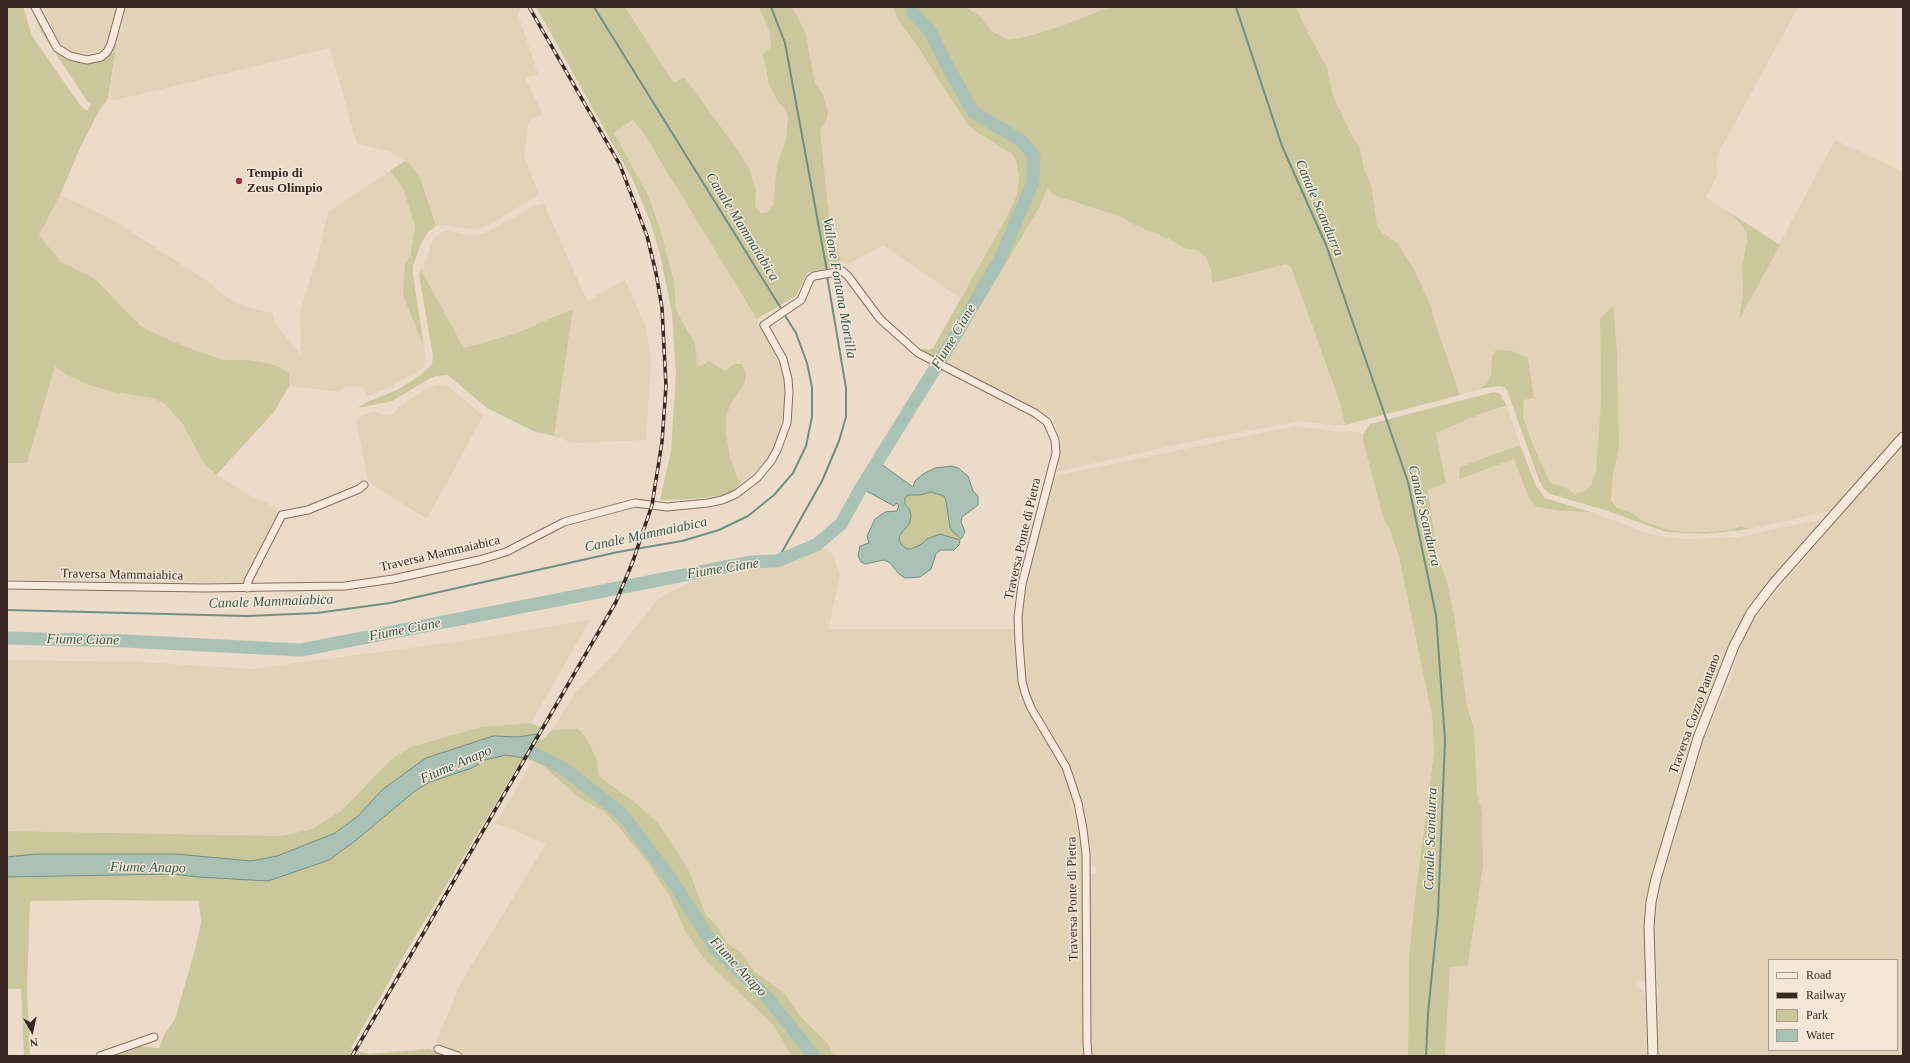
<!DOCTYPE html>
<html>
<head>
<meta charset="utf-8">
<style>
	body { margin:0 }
	#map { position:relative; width:1910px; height:1063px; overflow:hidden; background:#ecdbc9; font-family:Georgia,serif }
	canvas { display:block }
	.frame { position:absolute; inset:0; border:8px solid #392821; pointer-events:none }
	.legend { position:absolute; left:1768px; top:959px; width:130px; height:92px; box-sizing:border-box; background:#f4e7d8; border:1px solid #a99b8f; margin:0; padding:5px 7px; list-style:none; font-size:12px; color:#392821 }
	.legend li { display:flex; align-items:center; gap:8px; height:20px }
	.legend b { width:20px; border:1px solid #a99b8f }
	.north { position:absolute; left:12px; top:1011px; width:40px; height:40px; -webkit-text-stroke:3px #f4e7d8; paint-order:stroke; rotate:171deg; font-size:11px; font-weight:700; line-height:16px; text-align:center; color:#392821 }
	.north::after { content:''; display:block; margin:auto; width:14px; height:18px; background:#392821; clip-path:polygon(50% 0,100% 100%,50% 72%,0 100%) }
</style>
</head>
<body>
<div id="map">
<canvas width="1910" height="1063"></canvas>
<div class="frame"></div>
<ul class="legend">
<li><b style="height:5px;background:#f7eadc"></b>Road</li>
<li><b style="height:5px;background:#392821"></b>Railway</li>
<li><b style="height:11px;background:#cac79d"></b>Park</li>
<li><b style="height:11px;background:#aac1b5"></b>Water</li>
</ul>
<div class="north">N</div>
</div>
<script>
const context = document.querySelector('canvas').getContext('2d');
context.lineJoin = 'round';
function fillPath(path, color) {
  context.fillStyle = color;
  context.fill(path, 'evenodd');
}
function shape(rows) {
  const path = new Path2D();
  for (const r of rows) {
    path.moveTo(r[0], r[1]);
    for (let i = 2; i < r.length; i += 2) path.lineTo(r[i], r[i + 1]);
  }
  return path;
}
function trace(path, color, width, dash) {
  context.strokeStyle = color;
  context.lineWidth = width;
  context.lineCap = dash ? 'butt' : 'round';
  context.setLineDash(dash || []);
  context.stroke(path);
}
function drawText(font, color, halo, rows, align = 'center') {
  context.font = font + ' Georgia,serif';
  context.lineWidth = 3;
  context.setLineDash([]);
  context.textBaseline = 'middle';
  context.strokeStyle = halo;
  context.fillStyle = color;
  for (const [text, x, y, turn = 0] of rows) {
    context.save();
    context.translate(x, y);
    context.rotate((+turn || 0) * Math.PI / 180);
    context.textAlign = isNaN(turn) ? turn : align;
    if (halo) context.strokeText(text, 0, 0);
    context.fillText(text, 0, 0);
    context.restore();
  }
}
fillPath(shape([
	[42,7,118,7,107,45,104,50,96,53,73,53,61,46],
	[125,7,521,7,518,14,538,74,525,78,543,114,531,119,528,124,524,156,539,195,485,227,476,230,445,225,436,226,421,180,410,164,388,151,357,144,330,48,116,100,109,99,119,32,124,33,122,21],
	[625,7,759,7,770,33,771,47,767,49,765,68,769,85,778,102,785,109,788,116,786,139,777,165,773,205,767,212,761,213,755,206,750,170,737,149,684,78,674,83],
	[792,7,892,7,909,36,918,47,976,132,1011,153,1016,160,1019,177,1017,195,1004,222,961,299,883,245,848,264,842,263,831,237,820,128,826,122,823,95,815,83,805,31],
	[965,7,1110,7,1064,25,1029,36,1009,40,991,31,981,17],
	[1296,7,1798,7,1718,154,1716,167,1718,174,1706,198,1732,214,1746,231,1747,241,1742,266,1743,295,1740,318,1835,140,1903,172,1903,431,1833,509,1829,511,1750,529,1741,526,1731,530,1706,532,1683,532,1666,529,1643,521,1634,514,1616,507,1611,498,1613,475,1619,447,1617,350,1612,305,1600,318,1601,400,1596,471,1591,485,1585,491,1574,494,1565,487,1549,483,1523,417,1524,400,1533,397,1492,356,1491,375,1487,383,1479,389,1460,395,1436,325,1430,304,1417,275,1398,243,1380,231,1377,225,1371,184,1364,169,1360,148,1348,128,1333,96,1327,67,1310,37],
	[633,120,644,134,748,302,773,349,784,379,784,406,782,421,777,440,769,458,754,473,742,482,738,479,730,457,726,432,726,416,730,406,745,382,746,373,734,364,725,371,713,363,700,366,697,365,689,332,676,310,674,282,661,232,649,197,614,133],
	[390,171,403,188,415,226,403,295,421,335,424,347,426,362,422,369,389,388,367,396,363,387,345,386,339,392,289,386,289,373,250,360,223,360,184,346,150,331,140,325,77,270,61,262,39,235,60,195,95,211,116,222,210,283,227,298,243,306,273,313,275,323,301,355,300,312,317,259,328,212],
	[1048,186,1053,195,1116,215,1137,226,1169,239,1185,248,1199,251,1206,258,1211,270,1212,283,1286,264,1291,267,1340,403,1345,425,1331,425,1298,421,1180,444,1055,472,1060,442,1059,434,1053,423,1054,416,1050,415,1047,418,945,365,1039,208],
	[544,204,587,301,625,280,646,327,651,361,646,440,572,443,554,436,573,309,514,334,464,348,422,272,433,239,439,234,446,230,463,234,475,235,485,233,534,206],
	[55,366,65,374,153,398,165,404,183,424,203,462,213,473,247,494,281,510,243,583,7,579,7,463,27,463],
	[446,384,483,416,427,519,368,482,357,424,358,417,374,411,383,415,394,414,399,407,424,390,431,387],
	[1507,407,1520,445,1507,449,1514,459,1529,499,1537,507,1560,511,1591,512,1650,534,1685,539,1738,537,1819,520,1821,522,1743,618,1735,634,1699,725,1689,728,1688,733,1695,734,1647,898,1645,929,1646,981,1637,980,1636,983,1636,986,1642,990,1645,995,1647,1056,1445,1056,1450,967,1468,964,1483,866,1482,811,1477,793,1474,729,1467,705,1454,615,1447,581,1438,558,1428,490,1446,483,1436,433,1485,412],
	[1296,426,1339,432,1352,431,1363,434,1363,441,1383,517,1390,530,1399,557,1432,716,1434,752,1414,906,1409,958,1408,1056,1093,1056,1090,1045,1089,874,1096,873,1096,868,1090,866,1088,842,1083,808,1071,768,1027,690,1024,665,1022,619,1026,584,1054,476],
	[1903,443,1903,1056,1657,1056,1656,996,1660,996,1657,985,1655,910,1658,891,1704,737,1731,679,1732,670,1746,633,1762,609,1827,532,1829,525,1886,461,1891,460,1894,457,1894,452],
	[1769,960,1897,960,1897,1050,1769,1050],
	[820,549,828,550,833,554,840,577,828,629,1014,629,1017,673,1021,693,1018,695,1019,699,1024,700,1034,721,1062,767,1072,799,1069,803,1070,808,1075,810,1078,825,1082,861,1082,1020,1084,1056,834,1056,827,1044,801,1017,784,993,754,971,741,953,727,943,717,926,706,915,690,873,671,841,658,823,637,804,599,776,597,760,586,737,552,730,576,692,618,650,656,601,666,594,693,581,785,563],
	[590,620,531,723,481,727,393,758,341,811,312,829,282,836,7,831,7,660,141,662,251,669,462,641],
	[533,761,543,766,582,800,603,811,618,826,647,862,670,897,684,929,705,960,773,1025,792,1056,466,1056,441,1047,440,1043,436,1042,460,984,546,844,496,823]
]), '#e2d2b7');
fillPath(shape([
	[7,7,23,7,32,36,80,105,87,111,91,104,87,101,41,31,36,19,56,51,70,61,96,63,112,53,117,42,108,99,100,109,81,146,60,195,39,235,61,262,94,278,140,325,150,331,184,346,223,360,250,360,275,365,289,373,289,386,274,412,216,475,203,462,183,424,165,404,153,398,114,392,89,385,65,374,55,366,27,463,7,463],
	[536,7,625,7,674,83,684,77,737,149,750,170,756,191,755,206,761,213,767,212,773,205,777,165,786,139,788,116,785,109,778,102,769,85,763,54,771,47,770,33,759,7,792,7,805,31,815,83,823,95,828,112,826,122,820,129,831,237,842,263,836,267,809,272,806,275,796,296,757,319,644,134,633,120,614,133,649,197,661,232,674,282,676,310,695,344,697,365,701,366,709,361,725,371,734,364,742,364,746,373,745,382,730,406,726,416,726,432,730,457,738,479,742,482,735,489,724,495,693,499,660,500,671,451,676,374,672,313,660,254,650,221,633,180],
	[892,7,965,7,981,17,991,31,1009,40,1029,36,1064,25,1110,7,1296,7,1310,37,1327,67,1333,96,1348,128,1360,148,1364,169,1371,184,1377,225,1380,231,1398,243,1417,275,1430,304,1436,325,1460,395,1345,425,1340,403,1291,267,1286,264,1212,283,1211,270,1206,258,1199,251,1185,248,1169,239,1137,226,1116,215,1053,195,1048,187,1039,208,945,365,925,353,922,348,929,350,933,348,1004,222,1017,195,1019,177,1016,160,1011,153,976,132,968,125,918,47,901,24],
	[405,161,410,164,421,180,436,226,428,232,421,244,413,266,413,275,424,347,403,295,405,263,410,257,415,226,403,188,390,171],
	[1732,214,1780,245,1739,320,1743,295,1742,266,1747,241,1746,231],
	[422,268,422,272,464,348,514,334,573,309,554,436,533,431,487,408,448,375,436,376,429,379,392,401,358,408,367,402,397,390,421,375,432,364,433,356,419,275],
	[1613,305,1617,350,1619,447,1613,475,1611,499,1616,507,1634,514,1643,521,1666,529,1683,532,1706,532,1731,530,1741,526,1750,529,1706,534,1666,532,1611,512,1550,494,1544,489,1539,480,1507,390,1504,387,1499,386,1479,389,1487,383,1491,375,1492,356,1496,350,1512,351,1528,358,1534,398,1524,400,1523,417,1534,447,1550,483,1565,487,1574,494,1585,491,1591,485,1596,471,1601,400,1600,318],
	[1494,392,1500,394,1507,406,1485,412,1436,433,1446,483,1428,490,1438,558,1447,581,1454,615,1467,705,1474,729,1477,793,1482,811,1483,866,1468,965,1450,967,1445,1056,1408,1056,1409,958,1414,906,1434,752,1432,716,1399,557,1390,530,1383,517,1363,441,1363,434,1370,424],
	[1520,445,1536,486,1545,498,1591,512,1560,511,1537,507,1529,499,1514,459,1459,479,1460,467],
	[931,492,944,496,946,501,948,519,954,533,961,539,960,540,940,534,927,539,916,548,907,549,902,545,899,540,902,531,909,524,905,498,908,495,920,495],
	[531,723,541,727,537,734,542,740,552,730,578,729,586,737,597,760,599,776,637,804,658,823,671,841,690,873,706,915,717,926,727,943,741,953,754,971,784,993,801,1017,828,1044,834,1056,792,1056,773,1025,705,960,684,929,670,897,647,862,618,826,603,811,582,800,543,766,533,761,523,758,403,957,351,1048,368,1054,429,1049,449,1056,109,1056,137,1046,159,1048,164,1035,175,1019,195,950,201,923,199,901,101,900,30,901,27,988,30,1056,24,1056,21,989,7,989,7,877,173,874,198,877,268,881,329,860,355,841,415,791,430,782,472,768,485,760,506,755,523,758,518,737,493,736,426,758,383,789,358,816,335,833,277,856,251,861,176,854,37,854,7,857,7,831,282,836,312,829,341,811,393,758,411,747,481,727]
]), '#cac79d');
const water = shape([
	[877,461,913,487,915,481,923,474,935,468,952,466,958,468,968,476,973,491,978,496,978,505,962,517,961,522,965,532,961,539,954,533,950,528,946,501,944,496,931,492,920,495,908,495,905,498,905,504,910,510,911,517,909,524,900,535,899,540,902,545,907,549,911,549,920,545,927,539,940,534,960,540,959,545,954,550,940,550,936,554,931,569,920,577,905,578,899,574,889,562,884,560,865,564,861,562,858,556,860,546,869,543,867,536,875,519,885,512,897,511,899,505,896,503,894,506,861,488,877,461],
	[537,734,523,758,506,755,485,760,472,768,430,782,415,791,355,841,329,860,268,881,198,877,173,874,7,877,7,857,37,854,176,854,251,861,277,856,335,833,358,816,383,789,426,758,493,736,518,737,537,734]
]);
fillPath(water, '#aac1b5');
trace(water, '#708f81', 1);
trace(shape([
	[594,7,782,310],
	[771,7,785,43,827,271],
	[1236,7,1282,146,1326,245,1408,482,1436,615,1445,740,1438,914,1428,1013,1426,1056],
	[777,561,822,481,839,441,846,417,846,388,827,276],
	[7,610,247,616,317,613,390,603,618,552,682,541,719,530,748,516,774,495,793,473,806,446,812,417,812,387,807,363,796,333,784,314]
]), '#708f81', 2);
trace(shape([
	[7,638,125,641,301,650,751,562,777,561,816,545,841,524,861,488,957,333,1001,257,1033,182,1034,156,1022,141,973,112,948,67,930,31,913,13,912,7],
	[511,747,522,747,563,768,622,814,671,879,715,948,766,996,814,1056]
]), '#aac1b5', 13);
const minor = shape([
	[35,7,57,48,70,56,87,60,101,57,107,52,111,44,121,7],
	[7,585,204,588,345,586,393,579,479,560,506,552,564,522,635,503,667,507,708,503,722,500,736,494,757,478,771,461,777,450,787,423,789,392,788,379,783,359,764,325,801,300,810,279,814,276,842,271,848,276,880,319,918,353,1035,413,1047,422,1055,440,1056,453,1022,584,1018,617,1019,643,1022,681,1025,693,1031,708,1066,767,1078,803,1083,829,1086,854,1087,1043,1088,1056],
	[247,588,248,581,282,515,308,510,359,489,364,485],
	[438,1049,458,1056],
	[100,1056,154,1037]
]);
const tertiary = shape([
	[1653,1056,1649,927,1651,902,1656,879,1698,738,1734,646,1751,613,1773,584,1903,437]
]);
trace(minor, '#886c5f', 9);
trace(tertiary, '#886c5f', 11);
trace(minor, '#f7eadc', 7);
trace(tertiary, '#f7eadc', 9);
const rail = shape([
	[352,1056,616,602,633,561,652,505,662,442,666,386,662,308,656,273,647,236,620,165,529,7]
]);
trace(rail, '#392821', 3.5);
trace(rail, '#f4e7d8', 2, [6]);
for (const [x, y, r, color] of [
	[239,181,4,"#943246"]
]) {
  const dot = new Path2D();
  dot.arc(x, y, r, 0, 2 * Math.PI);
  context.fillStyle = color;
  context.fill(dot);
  trace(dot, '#f4e7d8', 1.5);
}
drawText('bold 13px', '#392821', '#f4e7d8', [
	["Tempio di",247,174],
	["Zeus Olimpio",247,189]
], 'left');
drawText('13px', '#392821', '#f4e7d8', [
	["Traversa Ponte di Pietra",1023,539,-77],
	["Traversa Mammaiabica",440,554,-13],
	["Traversa Mammaiabica",122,575,1],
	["Traversa Cozzo Pantano",1695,714,-70],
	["Traversa Ponte di Pietra",1073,899,-91]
]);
drawText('italic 14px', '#32584e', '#f4e7d8', [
	["Canale Scandurra",1319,208,67],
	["Canale Mammaiabica",742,227,58],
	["Vallone Fontana Mortilla",839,288,80],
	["Fiume Ciane",954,337,-59],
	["Canale Scandurra",1424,516,77],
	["Canale Mammaiabica",646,535,-12],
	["Fiume Ciane",723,569,-9],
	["Canale Mammaiabica",271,602,-2],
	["Fiume Ciane",405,630,-11],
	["Fiume Ciane",83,640,1],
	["Fiume Anapo",456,765,-23],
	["Canale Scandurra",1431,839,-88],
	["Fiume Anapo",148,868,1],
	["Fiume Anapo",738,967,47]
]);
</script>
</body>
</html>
